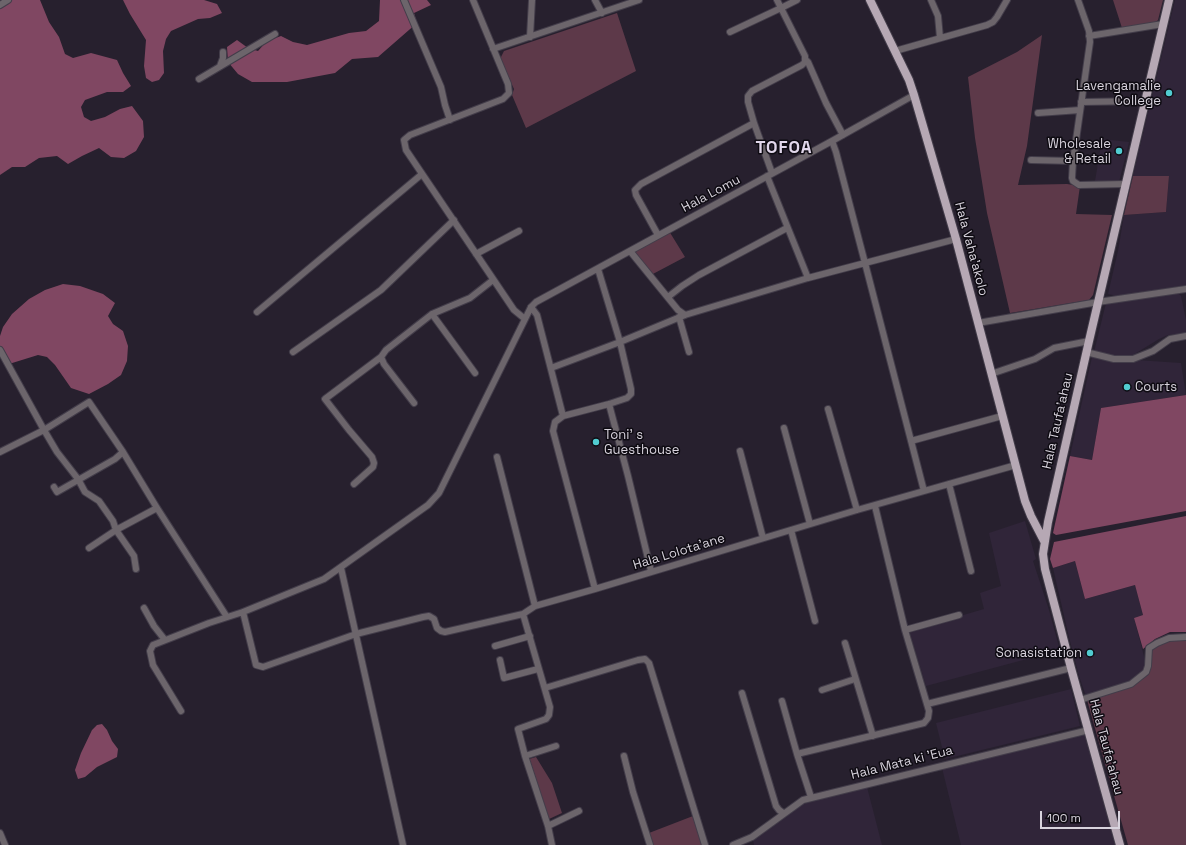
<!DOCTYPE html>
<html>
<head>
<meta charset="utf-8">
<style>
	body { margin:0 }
	#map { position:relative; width:1186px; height:845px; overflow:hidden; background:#27202e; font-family:"Space Grotesk",sans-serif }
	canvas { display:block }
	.scale { position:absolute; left:1040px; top:811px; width:80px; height:18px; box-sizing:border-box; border:2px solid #d8d3dd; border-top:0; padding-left:5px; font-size:12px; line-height:14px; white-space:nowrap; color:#d8d3dd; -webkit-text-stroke:3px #0e0b12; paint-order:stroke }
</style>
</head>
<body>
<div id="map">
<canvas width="1186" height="845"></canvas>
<div class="scale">100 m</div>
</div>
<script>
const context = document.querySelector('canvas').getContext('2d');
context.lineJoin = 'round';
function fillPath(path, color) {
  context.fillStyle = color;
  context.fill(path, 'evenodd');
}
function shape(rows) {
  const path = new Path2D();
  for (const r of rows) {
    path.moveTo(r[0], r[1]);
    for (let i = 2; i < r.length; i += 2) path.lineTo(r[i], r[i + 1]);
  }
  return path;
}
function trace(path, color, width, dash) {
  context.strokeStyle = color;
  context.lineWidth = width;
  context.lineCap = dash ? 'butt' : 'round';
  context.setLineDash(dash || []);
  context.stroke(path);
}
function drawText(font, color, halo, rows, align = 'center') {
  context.font = font + ' "Space Grotesk",sans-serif';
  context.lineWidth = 3;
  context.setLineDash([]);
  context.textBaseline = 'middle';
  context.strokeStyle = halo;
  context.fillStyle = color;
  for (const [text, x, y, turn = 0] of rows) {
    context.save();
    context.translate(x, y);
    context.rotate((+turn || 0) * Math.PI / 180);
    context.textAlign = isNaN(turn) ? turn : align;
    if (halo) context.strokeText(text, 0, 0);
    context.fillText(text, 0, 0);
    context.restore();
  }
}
fillPath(shape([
	[1175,0,1186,0,1186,285,1137,293,1117,296,1108,294,1118,251,1124,215,1166,212,1169,177,1133,176],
	[1102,139,1129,142,1119,182,1095,181],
	[1177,292,1181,296,1186,320,1186,333,1168,335,1159,339,1133,355,1110,355,1094,352,1106,303],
	[1092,357,1181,363,1186,395,1101,408,1092,460,1070,456],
	[1025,521,1036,559,1033,561,1049,610,1059,647,1057,651,926,686,910,633,912,630,984,609,980,593,1001,586,989,533],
	[1075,561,1085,599,1135,585,1143,615,1134,618,1146,664,1143,672,1131,680,1086,696,1079,676,1069,637,1053,568],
	[1071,689,1080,726,945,759,936,723],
	[1087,731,1118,845,961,845,942,768],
	[867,787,882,845,754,845,753,840,803,804]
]), '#302539');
fillPath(shape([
	[1113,0,1163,0,1158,20,1155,23,1122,28],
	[617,13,636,71,526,128,512,95,514,89,500,59,504,51],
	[1042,35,1027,146,1018,185,1067,184,1080,186,1076,214,1112,215,1093,295,1089,300,1010,313,987,213,975,138,968,77,1017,52],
	[1133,176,1169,176,1166,212,1124,215],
	[669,231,685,257,651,275,633,252],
	[1186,638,1186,845,1128,845,1087,700,1134,685,1148,675,1151,666,1152,650,1159,644,1169,640],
	[536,757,552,783,562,813,549,819,547,818,529,759],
	[693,816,702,845,653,845,649,833]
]), '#5d3949');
fillPath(shape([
	[12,0,40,0,49,22,59,37,65,54,73,58,91,53,117,60,123,73,131,86,123,92,107,92,85,100,81,107,84,117,91,121,105,117,120,109,132,106,143,121,144,137,136,151,124,158,111,157,99,148,82,156,68,164,57,156,39,158,25,167,12,167,0,175,0,9],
	[123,0,204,0,217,4,222,13,210,18,198,19,171,31,166,39,163,51,164,73,159,80,152,82,146,78,144,66,146,40,130,14],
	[380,0,427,0,431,5,414,13,417,23,378,57,352,59,335,73,287,82,252,82,238,74,228,62,227,47,237,40,248,48,258,51,267,41,281,36,293,42,307,45,349,33,366,31,379,21],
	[63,284,80,286,103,294,115,303,108,316,113,324,123,331,128,346,127,361,121,375,108,384,89,394,71,388,55,365,47,357,38,355,9,364,0,347,0,336,3,327,12,314,29,299,45,290],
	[1186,395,1186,511,1056,535,1053,533,1070,456,1092,460,1101,408],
	[1186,516,1186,632,1170,632,1155,639,1143,649,1134,618,1143,615,1135,585,1085,599,1075,561,1053,568,1050,559,1054,542],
	[102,724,107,730,112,741,118,749,117,757,97,767,85,777,78,779,75,770,81,753,92,730,97,725]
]), '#804762');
const minor = shape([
	[404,0,441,87,445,105,450,120],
	[473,0,508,84,509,93,503,99,410,135,404,140,406,150,514,310,525,319],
	[595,0,602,13],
	[931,0,938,16,940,38],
	[1078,0,1089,31,1090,42,1073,161,1072,178,1073,181,1079,185,1125,184],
	[0,5,8,0],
	[730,32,781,8,777,0],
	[1089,36,1163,24],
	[530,37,532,0],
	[493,49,639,0],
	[895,51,987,25,993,22,997,17,1007,0],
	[805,59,808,62,826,103,843,135],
	[220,66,223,58,223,52],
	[199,79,275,34],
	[1081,102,1145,101],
	[1038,113,1080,110],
	[832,141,836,152,865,263,956,239],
	[1031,160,1073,161],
	[772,173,754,123,748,102,748,96,752,91,802,65,805,62,805,56,781,8,797,0],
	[767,176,808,278],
	[658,235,636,195,635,190,641,184,754,123],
	[630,251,678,310,685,315],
	[476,254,519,231],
	[668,297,682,286,699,275,787,228],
	[531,307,537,315,563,416,555,422,553,431,595,589],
	[257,312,422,174],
	[432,314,475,373],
	[679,317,689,352],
	[978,323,1098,302,1186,289],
	[0,350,44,430,57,452,78,479,85,492,99,501,113,521,116,530,134,556,136,569],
	[293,352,381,290,454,220],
	[1086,352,1114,359,1133,359,1153,351,1170,339,1186,336],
	[551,368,620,342,598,269],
	[991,374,1035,359,1054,348,1089,341],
	[414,403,384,364,381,357,386,350,432,314,470,298,493,280],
	[609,404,628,476,651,571],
	[828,409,857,510],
	[563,416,609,404,627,398,631,394,631,389,620,342,685,315,808,278,865,263,924,491],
	[784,428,810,524],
	[911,441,1002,416],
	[740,451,763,538],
	[0,452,44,430,89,402,123,452,115,459,57,492,54,487],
	[123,452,157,508,227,617],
	[497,457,535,606],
	[354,484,373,467,374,463,372,457,349,430,325,399,381,357],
	[949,484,971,571],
	[791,530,815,621],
	[89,548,116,530,157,508],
	[341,568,403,845],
	[144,608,154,626,165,640],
	[243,612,256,665,263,667,356,634,423,617,429,616,434,619,437,628,441,631,445,632,523,614,535,606,595,589,857,510,1016,465],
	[523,614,550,707,549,715,546,719,518,729,525,756,548,826,552,845],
	[905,630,959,615],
	[845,643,873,736],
	[495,646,530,636],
	[500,660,504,678,538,669],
	[545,688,638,660,645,659,649,663,705,845],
	[822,690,855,679],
	[742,693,776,806,779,810,783,813],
	[1080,700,1131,684,1146,672,1148,666,1149,648,1157,643,1169,638,1186,637],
	[782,701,797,754],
	[927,704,1071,668],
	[181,711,153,665,150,651,153,645,209,623,243,612,324,579,428,505,439,493,531,307,536,302,832,141,914,95],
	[525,756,556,746],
	[624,756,633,792,650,845],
	[811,797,797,754,924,723,928,718,929,711,905,630,875,506],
	[548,826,579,811],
	[0,833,5,845],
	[733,845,752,837,803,800,1089,730]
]);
const major = shape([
	[870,0,909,80,914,95,956,239,1025,501,1031,516,1044,541],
	[1120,845,1071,668,1045,569,1043,554,1048,522,1089,341,1169,0]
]);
trace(minor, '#433d4a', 8);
trace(major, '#433d4a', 10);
trace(minor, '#6c656b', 6);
trace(major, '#b6a8b4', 8);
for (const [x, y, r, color] of [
	[1169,93,4,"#51ccd1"],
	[1119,151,4,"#51ccd1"],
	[1127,387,4,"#51ccd1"],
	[596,442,4,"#51ccd1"],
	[1090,653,4,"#51ccd1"]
]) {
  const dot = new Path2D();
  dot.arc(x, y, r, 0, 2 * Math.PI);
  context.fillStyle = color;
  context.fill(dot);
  trace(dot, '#0e0b12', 1.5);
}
drawText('13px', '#d8d3dd', '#0e0b12', [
	["Lavengamalie",1161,86],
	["College",1161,101],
	["Wholesale",1111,144],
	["& Retail",1111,159],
	["Courts",1135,387,"left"],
	["Toni' s",604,435,"left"],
	["Guesthouse",604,450,"left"],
	["Sonasistation",1082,653]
], 'right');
drawText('13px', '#d8d3dd', '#0e0b12', [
	["Hala Lomu",711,194,-28],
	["Hala Vaha'akolo",971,249,75],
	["Hala Taufa'ahau",1058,421,-77],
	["Hala Lolota'ane",679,552,-17],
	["Hala Taufa'ahau",1106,747,75],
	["Hala Mata ki 'Eua",902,763,-14]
]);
context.letterSpacing = '1px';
drawText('bold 17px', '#e1d7eb', '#0e0b12', [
	["TOFOA",784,148]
]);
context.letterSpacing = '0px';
</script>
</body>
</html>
